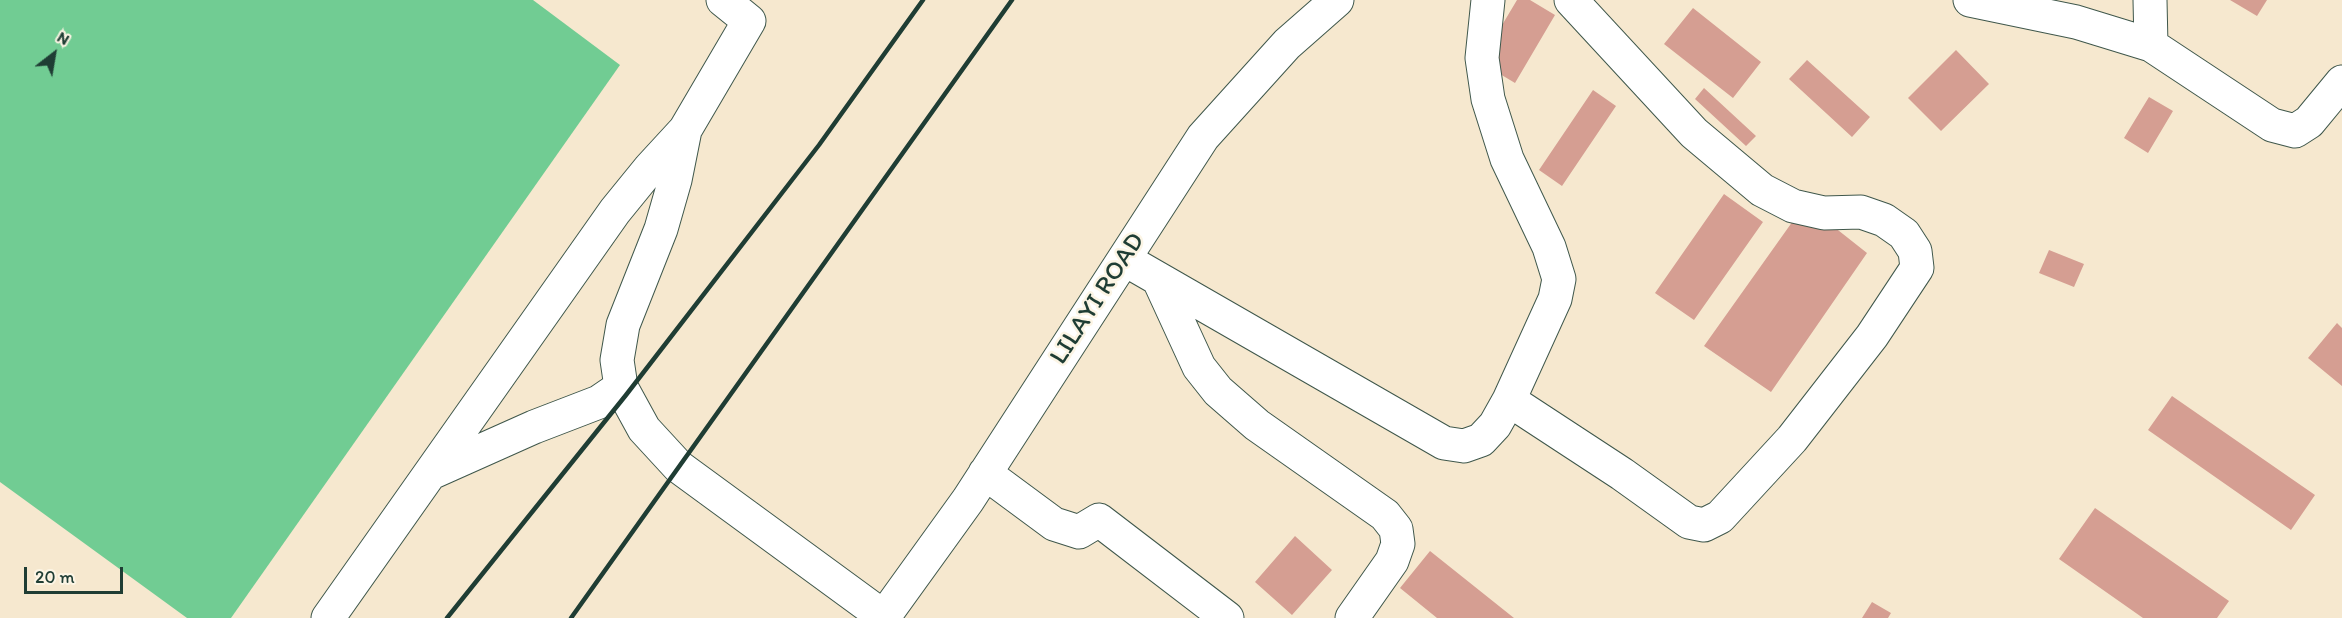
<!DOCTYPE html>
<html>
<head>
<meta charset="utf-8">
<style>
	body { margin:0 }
	#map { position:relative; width:2342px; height:618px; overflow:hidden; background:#f6e8cf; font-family:Itim,sans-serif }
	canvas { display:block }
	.north { position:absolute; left:24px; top:24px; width:60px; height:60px; -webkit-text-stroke:4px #fcf5e5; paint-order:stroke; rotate:31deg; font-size:16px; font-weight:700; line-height:24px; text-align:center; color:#1f3d34 }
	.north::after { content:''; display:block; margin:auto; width:21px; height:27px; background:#1f3d34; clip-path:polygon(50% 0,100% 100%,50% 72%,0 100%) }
	.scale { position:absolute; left:24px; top:567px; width:99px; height:27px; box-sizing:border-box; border:3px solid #1f3d34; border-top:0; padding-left:8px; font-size:18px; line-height:21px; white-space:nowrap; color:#1f3d34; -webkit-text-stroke:4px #fcf5e5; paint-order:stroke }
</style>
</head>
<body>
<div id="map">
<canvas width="2342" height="618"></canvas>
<div class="north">N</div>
<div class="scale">20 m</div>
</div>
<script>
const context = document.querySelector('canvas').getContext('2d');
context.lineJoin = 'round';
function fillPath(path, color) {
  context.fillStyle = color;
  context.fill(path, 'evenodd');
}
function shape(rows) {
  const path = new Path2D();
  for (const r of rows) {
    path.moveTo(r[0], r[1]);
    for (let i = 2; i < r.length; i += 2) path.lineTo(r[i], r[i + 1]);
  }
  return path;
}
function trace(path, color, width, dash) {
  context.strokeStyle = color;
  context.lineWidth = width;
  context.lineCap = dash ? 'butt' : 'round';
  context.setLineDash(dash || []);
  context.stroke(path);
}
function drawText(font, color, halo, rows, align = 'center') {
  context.font = font + ' Itim,sans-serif';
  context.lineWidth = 5;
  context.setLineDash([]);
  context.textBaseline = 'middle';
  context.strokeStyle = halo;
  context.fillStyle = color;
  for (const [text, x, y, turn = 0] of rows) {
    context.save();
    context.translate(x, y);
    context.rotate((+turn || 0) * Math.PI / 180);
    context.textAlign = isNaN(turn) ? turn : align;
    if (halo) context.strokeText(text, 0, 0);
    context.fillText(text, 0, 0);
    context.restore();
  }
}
fillPath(shape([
	[0,0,533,0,620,65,231,618,187,618,0,482]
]), '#71cc93');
fillPath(shape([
	[1517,0,1530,0,1555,15,1515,83,1480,62],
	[2230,0,2267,0,2257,16],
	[1693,8,1761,62,1733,98,1664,44],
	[1956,50,1989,84,1941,131,1908,98],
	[1807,60,1870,117,1852,137,1789,79],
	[1704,88,1756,136,1746,146,1695,99],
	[1593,90,1616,106,1562,186,1539,170],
	[2149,97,2173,111,2148,153,2124,138],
	[1724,194,1763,222,1694,320,1655,293],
	[1805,204,1867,253,1771,392,1704,346],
	[2049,250,2084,264,2074,287,2039,273],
	[2337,323,2342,328,2342,386,2308,358],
	[2172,396,2315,495,2291,530,2148,430],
	[2095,508,2229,601,2217,618,2143,618,2059,559],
	[1295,536,1332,570,1292,615,1255,582],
	[1430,551,1514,618,1437,618,1400,588],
	[1872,602,1891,613,1888,618,1862,618]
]), '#d59e92');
const minor = shape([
	[723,0,749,21,685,130,675,180,661,229,623,325,617,360,621,387,644,429,679,467,884,617],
	[1970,0,2076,22,2151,45,2272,125,2295,131,2309,122,2342,82],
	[2150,0,2151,45],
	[1124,259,1444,443,1464,446,1481,440,1495,425,1509,400,1555,299,1559,279,1549,247,1507,159,1488,99,1482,58,1488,0],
	[1159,280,1199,367,1218,391,1257,425,1385,515,1396,529,1398,544,1392,561,1352,618],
	[1509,400,1622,474,1689,522,1704,525,1720,517,1792,439,1872,336,1917,268,1915,251,1904,234,1884,220,1861,212,1824,213,1793,206,1762,190,1694,133,1571,0],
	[431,473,534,427,599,402,621,387],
	[985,473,1054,524,1079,532,1099,520,1227,618],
	[328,618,615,211,650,168,685,130],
	[883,618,968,500,1203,137,1287,44,1337,0]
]);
trace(minor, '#3f574b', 35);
trace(minor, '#fff', 33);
trace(shape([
	[447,618,626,395,819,145,923,0],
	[571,618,1012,0]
]), '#1f3d34', 4.5);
drawText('26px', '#1f3d34', '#fcf5e5', [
	["LILAYI ROAD",1098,299,-57]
]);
</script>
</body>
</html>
